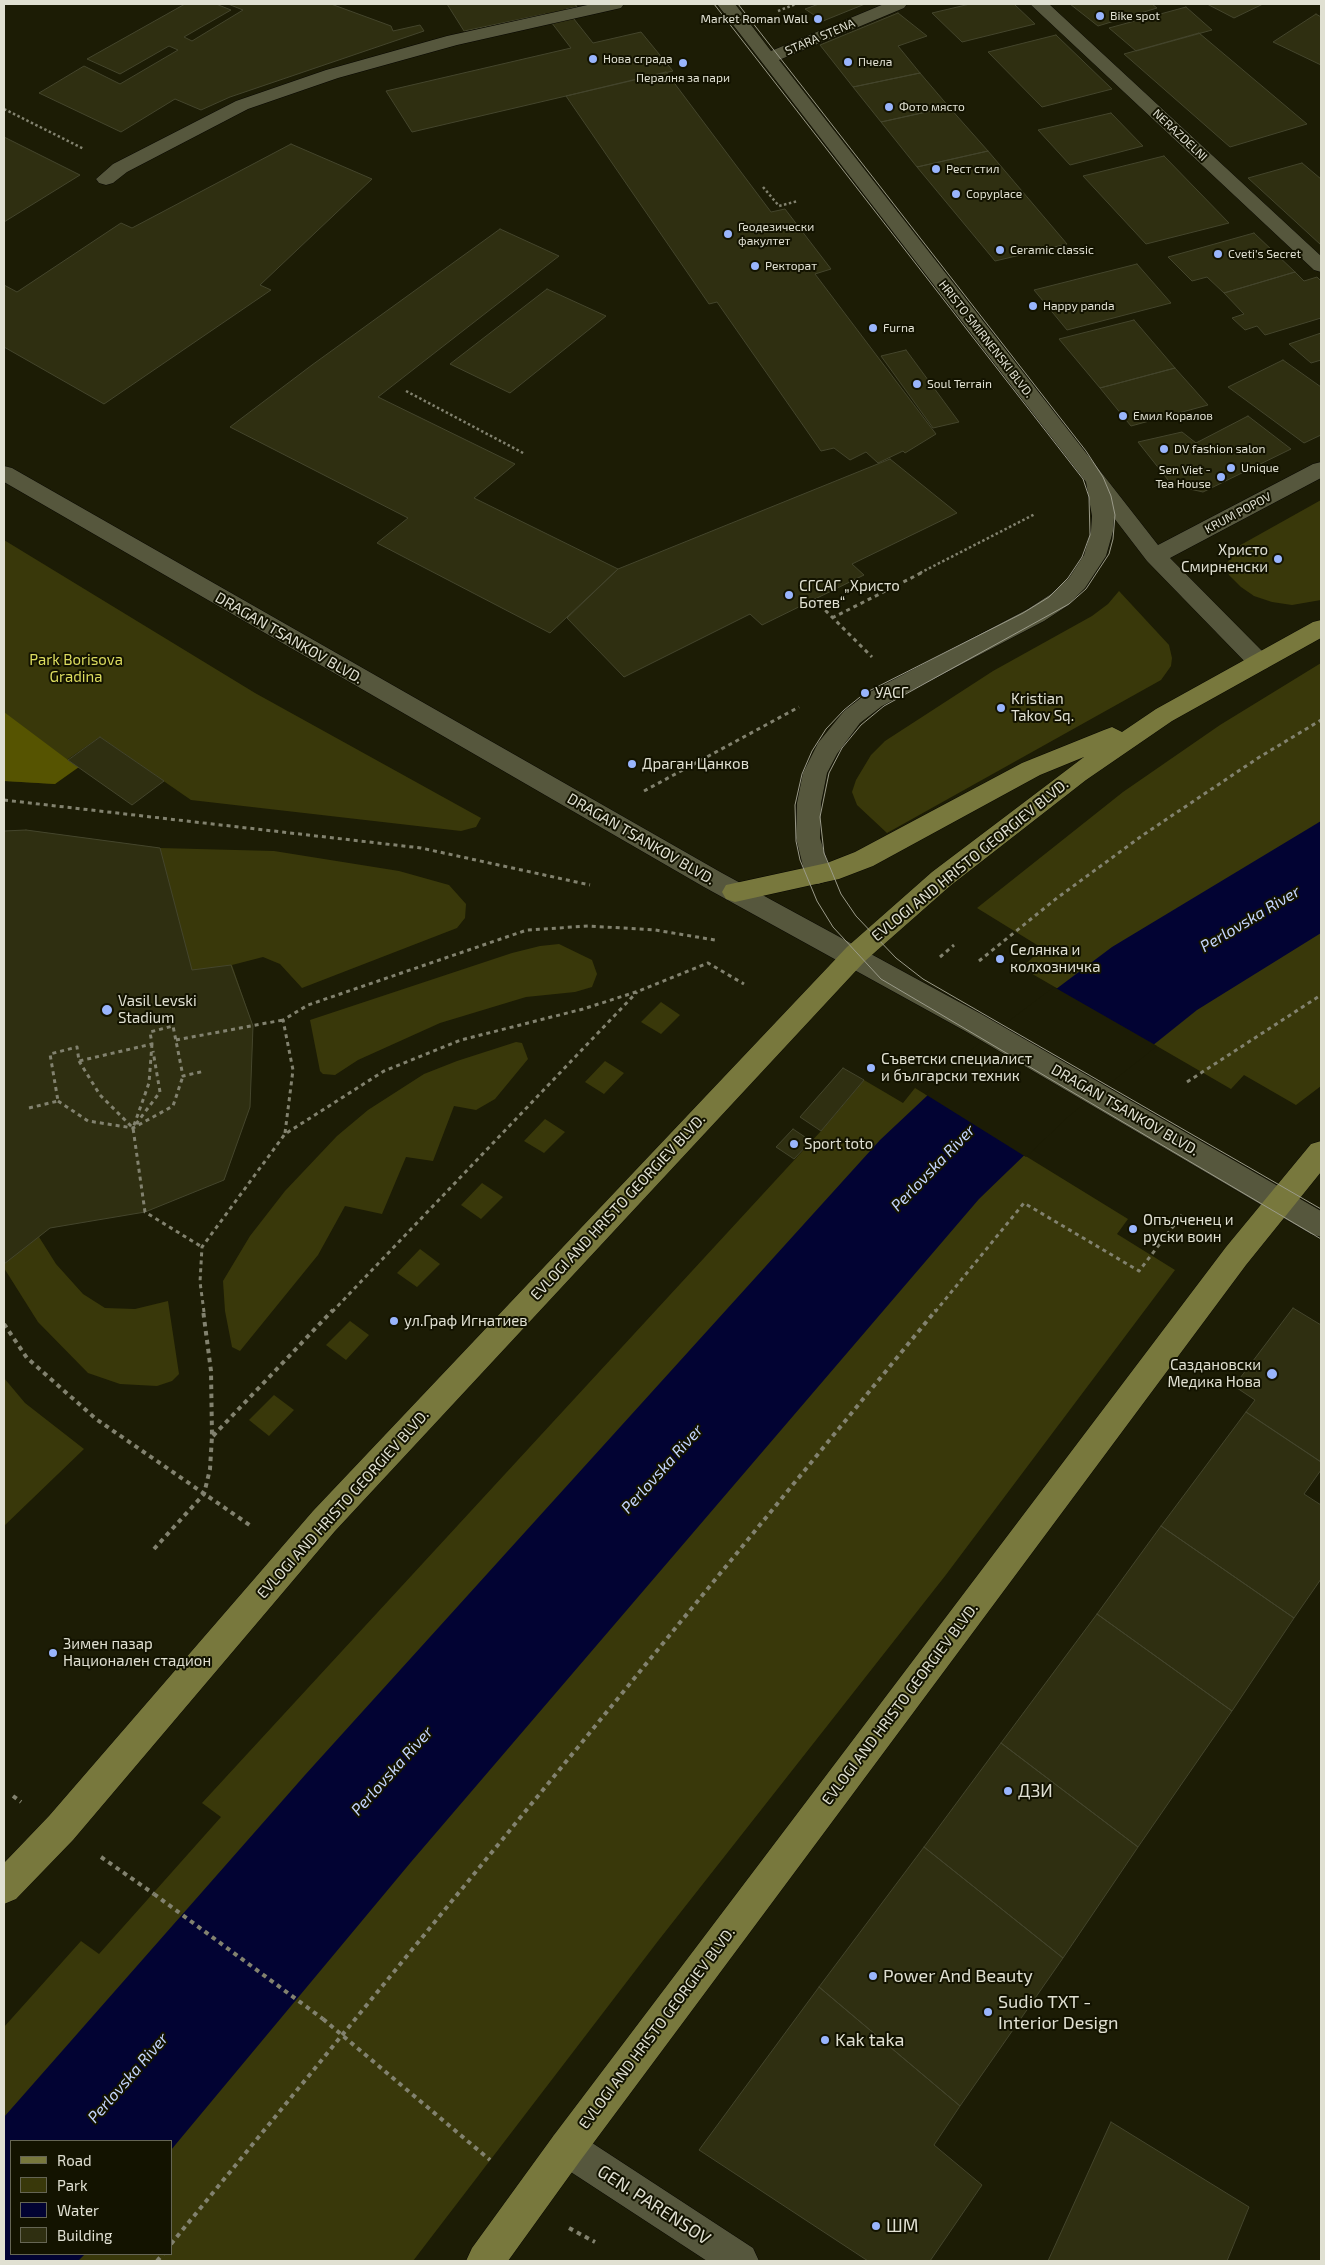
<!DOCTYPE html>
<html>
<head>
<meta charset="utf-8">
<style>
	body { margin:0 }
	#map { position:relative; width:1325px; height:2265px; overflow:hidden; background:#1c1c05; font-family:"Exo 2",sans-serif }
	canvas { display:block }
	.frame { position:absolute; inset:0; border:5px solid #e0e0d2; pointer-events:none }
	.legend { position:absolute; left:10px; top:2140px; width:162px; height:115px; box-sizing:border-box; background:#131300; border:1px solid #656554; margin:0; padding:6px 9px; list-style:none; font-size:15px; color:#e0e0d2 }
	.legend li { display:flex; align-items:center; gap:10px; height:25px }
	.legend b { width:25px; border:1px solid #656554 }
</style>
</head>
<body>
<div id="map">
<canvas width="1325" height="2265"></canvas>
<div class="frame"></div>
<ul class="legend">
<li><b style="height:6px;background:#78783d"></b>Road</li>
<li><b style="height:14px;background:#39380a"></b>Park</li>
<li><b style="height:14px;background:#020333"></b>Water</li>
<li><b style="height:14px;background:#2f2f11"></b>Building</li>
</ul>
</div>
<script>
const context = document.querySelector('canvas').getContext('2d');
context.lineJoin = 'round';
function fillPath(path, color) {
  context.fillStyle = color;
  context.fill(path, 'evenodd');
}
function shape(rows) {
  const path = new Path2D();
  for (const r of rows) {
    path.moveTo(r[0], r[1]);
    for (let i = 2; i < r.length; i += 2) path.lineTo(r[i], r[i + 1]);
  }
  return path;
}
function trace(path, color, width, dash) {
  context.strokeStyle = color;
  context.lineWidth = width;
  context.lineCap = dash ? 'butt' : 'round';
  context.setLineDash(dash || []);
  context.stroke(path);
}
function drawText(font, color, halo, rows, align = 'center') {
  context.font = font + ' "Exo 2",sans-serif';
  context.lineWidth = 4;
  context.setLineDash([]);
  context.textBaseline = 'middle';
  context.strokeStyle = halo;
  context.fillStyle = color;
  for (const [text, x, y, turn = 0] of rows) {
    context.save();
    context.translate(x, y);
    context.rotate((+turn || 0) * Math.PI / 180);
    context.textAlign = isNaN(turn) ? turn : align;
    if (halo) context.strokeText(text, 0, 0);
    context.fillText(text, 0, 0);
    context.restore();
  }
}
fillPath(shape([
	[1321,500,1321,600,1292,605,1272,602,1254,596,1241,587,1229,575,1226,565,1237,547],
	[4,540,255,693,481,818,476,827,461,831,191,800,100,737,68,759,55,784,4,781],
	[1119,591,1169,645,1172,658,1171,666,1161,680,887,833,857,805,852,792,856,780,871,755,885,741,993,671,1092,616,1108,604],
	[1321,663,1321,1086,1296,1105,1244,1075,1231,1089,1022,968,1042,948,977,908,1123,792,1220,725],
	[26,830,160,848,274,851,399,871,449,885,466,904,465,918,457,928,302,988,280,964,263,957,232,965,253,1026,250,1107,224,1180,62,1216,39,1237,56,1264,83,1294,105,1308,135,1309,168,1301,179,1374,172,1381,157,1386,120,1384,88,1373,38,1322,4,1268,4,1177,7,1179,30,1141,4,1122,4,831],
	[559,944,592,960,597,974,592,987,575,992,526,997,440,1023,358,1060,335,1075,323,1074,320,1071,310,1020,512,953,540,946],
	[661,1002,680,1015,661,1034,641,1022],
	[516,1042,522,1043,528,1059,495,1099,476,1110,454,1106,433,1161,406,1157,382,1214,345,1206,318,1255,240,1351,232,1347,225,1311,223,1281,250,1236,285,1191,337,1136,368,1110,424,1074,457,1061],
	[605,1061,624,1073,604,1094,585,1082],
	[864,1080,903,1103,915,1088,1128,1219,1117,1234,1175,1270,945,1576,658,1941,413,2261,4,2261,4,2027,81,1941,99,1954,221,1817,202,1803,821,1131],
	[11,2141,171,2141,171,2254,11,2254],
	[545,1119,565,1132,544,1153,524,1141],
	[482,1183,503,1197,481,1219,461,1205],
	[420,1249,440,1264,417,1287,397,1273],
	[350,1321,369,1335,346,1360,326,1345],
	[4,1378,25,1403,84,1449,4,1526],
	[274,1395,294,1410,269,1436,249,1420]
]), '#39380a');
fillPath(shape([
	[4,712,68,760,79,767,55,784,4,781]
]), '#565401');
fillPath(shape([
	[1321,821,1321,933,1197,1010,1067,1114,979,1199,411,1862,171,2150,171,2141,11,2141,11,2254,85,2254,78,2261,4,2261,4,2117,305,1775,880,1140,979,1047,1112,947]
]), '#020333');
fillPath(shape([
	[1054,987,1157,1046,1069,1116,1026,1157,925,1094,977,1045]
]), '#1c1c05');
const building = shape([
	[185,4,216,4,231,10,184,37,192,41,243,10,228,4,331,4,391,26,393,31,420,25,424,31,230,97,201,110,175,99,121,132,39,93,84,66,120,84,178,50,169,46,120,74,87,59,185,4],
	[447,4,575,4,577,7,566,9,593,43,641,32,673,71,412,132,386,91,571,48,545,14,464,31,447,4],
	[819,4,865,4,823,21,805,9,819,4],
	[970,4,1014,4,1035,24,962,42,932,13,970,4],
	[1070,4,1152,4,1157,8,1098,26,1070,4],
	[1207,4,1263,4,1234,18,1207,4],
	[1186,7,1212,30,1136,51,1109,28,1186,7],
	[898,13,927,36,898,46,920,73,853,87,820,45,898,13],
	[1316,14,1321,17,1321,65,1273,42,1316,14],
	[1199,33,1307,124,1230,147,1124,54,1199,33],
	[1056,35,1112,89,1042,107,988,52,1056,35],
	[666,72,771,212,785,209,831,269,815,274,936,434,905,453,903,451,878,463,866,452,850,460,834,448,821,451,717,302,709,304,566,96,666,72],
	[920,73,949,107,881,122,853,87,920,73],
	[949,107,988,151,917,167,881,122,949,107],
	[1111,113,1143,146,1070,165,1038,130,1111,113],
	[4,137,80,175,4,222,4,137],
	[291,144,372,179,260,285,271,290,104,404,4,347,4,285,17,292,121,223,132,228,291,144],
	[988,151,1067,244,995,261,917,167,988,151],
	[1164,156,1229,223,1146,244,1083,176,1164,156],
	[1302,163,1321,179,1321,245,1248,178,1302,163],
	[500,229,559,256,378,397,515,464,474,498,618,569,550,633,377,543,408,518,230,427,312,365,500,229],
	[1254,233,1295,272,1224,293,1207,277,1192,281,1168,257,1254,233],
	[1137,264,1171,303,1067,330,1034,290,1137,264],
	[1295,272,1304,281,1317,277,1321,281,1321,318,1265,335,1257,326,1245,330,1232,318,1244,314,1224,293,1295,272],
	[547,289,606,316,510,393,450,364,547,289],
	[1134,320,1175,368,1100,388,1059,339,1134,320],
	[1321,333,1321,360,1311,363,1289,344,1321,333],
	[906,350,959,422,933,428,881,356,906,350],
	[1283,360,1321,387,1321,435,1304,443,1228,387,1283,360],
	[1175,368,1208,405,1131,426,1100,388,1175,368],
	[1248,416,1291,449,1203,492,1172,485,1138,442,1182,432,1196,443,1248,416],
	[890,459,957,513,852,564,864,575,762,625,750,614,624,677,567,618,618,569,890,459],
	[100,737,164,781,132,805,68,760,100,737],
	[26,830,160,848,192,970,231,965,253,1026,250,1107,224,1180,145,1212,50,1228,4,1264,4,831,26,830],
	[843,1068,864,1080,821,1131,800,1117,843,1068],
	[793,1129,811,1141,794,1159,776,1147,793,1129],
	[1293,1308,1321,1325,1321,1462,1246,1412,1255,1400,1234,1386,1293,1308],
	[1246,1412,1321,1462,1321,1470,1304,1494,1321,1505,1321,1579,1294,1618,1161,1526,1246,1412],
	[1161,1526,1294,1618,1232,1711,1097,1614,1161,1526],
	[1097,1614,1232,1711,1138,1847,1001,1743,1097,1614],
	[1001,1743,1138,1847,1063,1958,924,1847,1001,1743],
	[924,1847,1063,1958,960,2106,819,1987,924,1847],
	[819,1987,960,2106,934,2145,982,2185,930,2261,868,2261,699,2150,819,1987],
	[1111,2122,1249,2207,1227,2261,1048,2261,1111,2122]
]);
fillPath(building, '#2f2f11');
trace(building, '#44452c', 1);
const minor = shape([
	[592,4,624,4,621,8,457,45,338,78,248,109,127,172,113,183,106,185,99,183,96,179,113,164,236,101,326,70,447,36,592,4],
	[717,4,735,4,771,51,884,4,907,4,904,8,779,60,1158,545,1313,464,1321,462,1321,478,1170,558,1267,656,1271,662,1267,668,1259,670,1251,668,1147,561,1114,518,1113,531,1106,556,1085,588,1067,606,1044,621,882,706,860,723,837,754,827,773,821,803,820,838,831,874,827,881,818,884,809,881,805,874,796,838,797,803,803,773,818,743,844,711,866,694,1028,609,1051,594,1069,578,1084,555,1091,531,1092,516,1086,482,717,4],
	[1030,4,1049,4,1321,256,1321,272,1314,270,1030,4],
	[4,466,12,468,722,873,983,1015,1321,1211,1321,1237,1311,1234,965,1031,704,887,4,482,4,466],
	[567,2130,580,2135,753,2248,759,2261,707,2261,554,2161,549,2148,554,2135,567,2130]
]);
const major = shape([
	[1321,620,1321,638,1172,721,1086,780,950,886,865,961,335,1531,73,1840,16,1899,4,1904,4,1863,49,1816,313,1511,847,947,932,872,1084,757,1040,775,873,866,839,879,735,902,726,899,722,892,726,885,827,863,855,852,1022,763,1104,730,1112,727,1122,732,1156,709,1313,622,1321,620],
	[1321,1141,1321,1172,1246,1265,580,2161,508,2261,466,2261,472,2248,554,2135,1226,1247,1311,1144,1321,1141]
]);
trace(minor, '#070600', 1);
trace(major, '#070600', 1);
trace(shape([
	[778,11,796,4],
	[4,109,84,149],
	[763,187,779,206,798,201],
	[406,391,525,454],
	[920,573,1035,514]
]), '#82826f', 2.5, [2.5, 2.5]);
trace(shape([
	[814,599,872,657],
	[832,618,923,572],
	[644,791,799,707],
	[4,800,421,848,590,885],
	[940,957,954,945],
	[979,961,1057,898,1143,835,1258,758,1321,720],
	[176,1040,283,1020],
	[152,1044,149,1083,133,1128,145,1212,202,1247],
	[79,1061,100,1095,133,1128],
	[1187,1082,1321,995],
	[58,1101,88,1121,133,1128,173,1106,183,1076],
	[29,1108,58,1101,50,1054,77,1047,79,1061,152,1044,150,1032,173,1026,183,1076,205,1071],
	[136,1124,160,1092,153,1051],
	[285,1133,293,1070,283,1020,308,1005,527,930,589,926,655,930,715,940],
	[204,1312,200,1282,202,1247,285,1134,384,1071,461,1040,583,1009,639,991,708,963,744,984],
	[332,1312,637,992],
	[935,1312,1024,1203,1139,1271,1182,1215]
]), '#82826f', 3, [4, 4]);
trace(shape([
	[4,1324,27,1358,96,1419,251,1526],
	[213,1436,333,1310],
	[154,1549,204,1494,210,1469,212,1436,211,1371,203,1310],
	[13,1796,21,1802],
	[101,1857,154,1894],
	[323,2019,490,2160],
	[569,2228,595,2242],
	[171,2244,936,1310],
	[157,2261,163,2254]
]), '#82826f', 4, [4.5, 4.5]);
fillPath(minor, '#56573d');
fillPath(major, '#78783d');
trace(shape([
	[714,4,1083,479,1089,497,1090,535,1082,557,1068,578,1049,597,1023,613,865,693,844,710,826,729,812,751,802,774,795,805,796,841,800,860,817,901,833,927,881,979,1321,1239],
	[738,4,1086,451,1103,477,1111,496,1115,515,1113,539,1109,554,1086,589,1069,604,884,706,861,725,842,748,829,773,820,817,824,853,841,894,856,916,896,958,923,979,1321,1209]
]), '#9b9b8a', 1);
trace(shape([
	[154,1894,323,2019]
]), '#82826f', 4, [4.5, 4.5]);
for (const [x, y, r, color] of [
	[1100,16,5,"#99b5fd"],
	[818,19,5,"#99b5fd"],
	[593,59,5,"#99b5fd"],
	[848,62,5,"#99b5fd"],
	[683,63,5,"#99b5fd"],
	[889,107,5,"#99b5fd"],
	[936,169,5,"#99b5fd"],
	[956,194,5,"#99b5fd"],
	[728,234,5,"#99b5fd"],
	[1000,250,5,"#99b5fd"],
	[1218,254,5,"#99b5fd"],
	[755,266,5,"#99b5fd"],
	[1033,306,5,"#99b5fd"],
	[873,328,5,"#99b5fd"],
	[917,384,5,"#99b5fd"],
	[1123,416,5,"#99b5fd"],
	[1164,449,5,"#99b5fd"],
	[1231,468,5,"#99b5fd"],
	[1221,477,5,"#99b5fd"],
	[1278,559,5,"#99b5fd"],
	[789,595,5,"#99b5fd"],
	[865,693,5,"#99b5fd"],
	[1001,708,5,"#99b5fd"],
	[632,764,5,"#99b5fd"],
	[1000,959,5,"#99b5fd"],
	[107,1010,6,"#99b5fd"],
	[871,1068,5,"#99b5fd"],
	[794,1144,5,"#99b5fd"],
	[1133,1229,5,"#99b5fd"],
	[394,1321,5,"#99b5fd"],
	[1272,1374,6,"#99b5fd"],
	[53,1653,5,"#99b5fd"],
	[1008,1791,5,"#99b5fd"],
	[873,1976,5,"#99b5fd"],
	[988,2012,5,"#99b5fd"],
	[825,2040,5,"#99b5fd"],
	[876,2226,5,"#99b5fd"]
]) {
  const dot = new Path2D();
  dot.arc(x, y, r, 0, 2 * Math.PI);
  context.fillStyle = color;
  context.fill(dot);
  trace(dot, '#131300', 2);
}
drawText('12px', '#e0e0d2', '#131300', [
	["Bike spot",1110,16],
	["Market Roman Wall",808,19,"right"],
	["Нова сграда",603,59],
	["Пчела",858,62],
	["Пералня за пари",683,78,"center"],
	["Фото място",899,107],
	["Рест стил",946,169],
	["Copyplace",966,194],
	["Геодезически",738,227],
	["факултет",738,241],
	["Ceramic classic",1010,250],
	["Cveti's Secret",1228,254],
	["Ректорат",765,266],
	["Happy panda",1043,306],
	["Furna",883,328],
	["Soul Terrain",927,384],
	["Емил Коралов",1133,416],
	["DV fashion salon",1174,449],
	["Unique",1241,468],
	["Sen Viet -",1211,470,"right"],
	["Tea House",1211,484,"right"]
], 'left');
drawText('12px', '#e0e0d2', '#131300', [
	["STARA STENA",820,37,-23],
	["NERAZDELNI",1180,135,43],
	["HRISTO SMIRNENSKI BLVD.",986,339,52],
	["KRUM POPOV",1238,513,-28]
]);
drawText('15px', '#e0e0d2', '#131300', [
	["Христо",1268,550,"right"],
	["Смирненски",1268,567,"right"],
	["СГСАГ „Христо",799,586],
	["Ботев“",799,603],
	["УАСГ",875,693],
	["Kristian",1011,699],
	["Takov Sq.",1011,716],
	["Драган Цанков",642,764],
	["Селянка и",1010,950],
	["колхозничка",1010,967],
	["Vasil Levski",118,1001],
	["Stadium",118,1018],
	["Съветски специалист",881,1059],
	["и български техник",881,1076],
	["Sport toto",804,1144],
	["Опълченец и",1143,1220],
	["руски воин",1143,1237],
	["ул.Граф Игнатиев",404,1321],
	["Саздановски",1261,1365,"right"],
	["Медика Нова",1261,1382,"right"],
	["Зимен пазар",63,1644],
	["Национален стадион",63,1661]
], 'left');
drawText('15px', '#e0e0d2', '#131300', [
	["DRAGAN TSANKOV BLVD.",289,638,30],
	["DRAGAN TSANKOV BLVD.",641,839,30],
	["EVLOGI AND HRISTO GEORGIEV BLVD.",970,860,-39],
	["DRAGAN TSANKOV BLVD.",1125,1110,30],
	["EVLOGI AND HRISTO GEORGIEV BLVD.",618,1207,-47],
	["EVLOGI AND HRISTO GEORGIEV BLVD.",343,1504,-48],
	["EVLOGI AND HRISTO GEORGIEV BLVD.",900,1704,-53],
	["EVLOGI AND HRISTO GEORGIEV BLVD.",657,2028,-53]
]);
drawText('15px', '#dddd5f', '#131300', [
	["Park Borisova",76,660],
	["Gradina",76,677]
]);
drawText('italic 16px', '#c5d6fe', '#131300', [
	["Perlovska River",1250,919,-31],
	["Perlovska River",933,1168,-46],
	["Perlovska River",662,1469,-48],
	["Perlovska River",392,1771,-48],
	["Perlovska River",128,2078,-49]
]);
drawText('18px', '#e0e0d2', '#131300', [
	["ДЗИ",1018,1791],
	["Power And Beauty",883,1976],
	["Sudio TXT -",998,2002],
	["Interior Design",998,2023],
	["Kak taka",835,2040],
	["ШМ",886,2226]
], 'left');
drawText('18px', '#e0e0d2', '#131300', [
	["GEN. PARENSOV",654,2205,33]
]);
</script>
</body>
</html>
